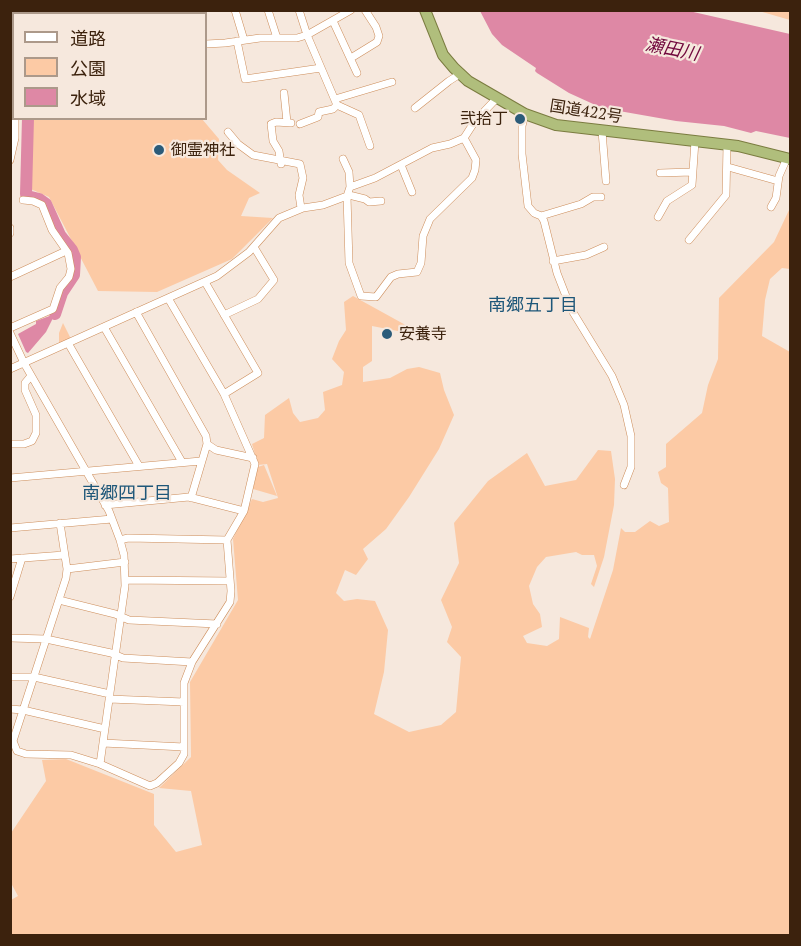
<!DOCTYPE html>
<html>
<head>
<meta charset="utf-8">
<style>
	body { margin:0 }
	#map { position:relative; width:801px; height:946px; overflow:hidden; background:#f6e8dd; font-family:"PT Serif","Noto Sans JP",serif }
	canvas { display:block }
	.frame { position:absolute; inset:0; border:12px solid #3c220d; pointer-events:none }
	.legend { position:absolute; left:12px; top:12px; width:195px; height:108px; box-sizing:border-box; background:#f6e8dd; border:2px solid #ac998a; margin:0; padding:8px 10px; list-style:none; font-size:18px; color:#3c220d }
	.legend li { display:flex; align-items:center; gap:12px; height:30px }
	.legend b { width:30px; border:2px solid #ac998a }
</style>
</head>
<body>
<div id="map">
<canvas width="801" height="946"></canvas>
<div class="frame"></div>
<ul class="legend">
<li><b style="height:8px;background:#fff"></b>道路</li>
<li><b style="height:16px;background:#fccaa5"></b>公園</li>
<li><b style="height:16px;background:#de88a5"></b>水域</li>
</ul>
</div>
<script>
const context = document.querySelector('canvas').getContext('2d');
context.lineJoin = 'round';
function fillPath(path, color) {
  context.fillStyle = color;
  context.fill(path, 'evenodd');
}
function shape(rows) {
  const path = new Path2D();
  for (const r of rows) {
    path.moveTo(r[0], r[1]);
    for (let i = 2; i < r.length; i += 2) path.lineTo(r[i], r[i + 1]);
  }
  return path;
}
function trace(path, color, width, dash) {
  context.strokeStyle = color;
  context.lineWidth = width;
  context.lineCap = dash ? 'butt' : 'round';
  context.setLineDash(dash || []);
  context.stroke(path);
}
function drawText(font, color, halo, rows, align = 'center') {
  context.font = font + ' "PT Serif","Noto Sans JP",serif';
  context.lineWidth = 4.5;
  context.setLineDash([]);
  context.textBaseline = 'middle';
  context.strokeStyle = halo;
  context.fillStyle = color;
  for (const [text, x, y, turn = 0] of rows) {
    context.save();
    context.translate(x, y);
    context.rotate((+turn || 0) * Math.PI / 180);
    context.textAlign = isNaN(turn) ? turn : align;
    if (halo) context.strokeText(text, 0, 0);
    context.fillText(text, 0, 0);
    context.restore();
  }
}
fillPath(shape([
	[759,11,790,11,790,20],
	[29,119,202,119,219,139,218,160,227,170,260,193,249,198,241,216,273,218,232,259,157,292,98,291,49,197,26,187],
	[790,208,790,269,782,268,770,279,765,300,762,336,790,352,790,935,11,935,11,900,18,896,11,883,11,833,46,781,42,760,66,759,154,794,154,825,176,852,202,845,191,791,159,788,191,757,190,682,238,600,233,539,252,499,263,502,278,498,267,464,258,465,252,444,264,438,265,415,289,398,293,413,300,422,318,418,325,410,323,392,342,385,344,372,332,359,339,341,346,330,344,302,353,296,411,328,408,333,372,326,372,361,363,367,363,382,390,378,407,369,419,367,440,373,444,390,454,415,439,449,409,497,386,529,363,549,368,559,356,575,345,570,336,593,344,601,357,599,375,601,388,630,384,672,374,714,409,732,441,725,456,712,461,657,447,642,452,627,441,600,459,563,454,523,488,481,527,453,545,486,576,480,598,450,611,451,615,479,614,505,604,557,594,587,591,584,597,566,594,555,582,555,576,552,546,557,537,567,529,586,533,604,540,614,542,627,523,636,527,643,547,646,559,639,560,617,589,628,588,637,590,639,613,570,621,528,625,532,635,532,650,521,659,526,669,522,668,488,661,483,658,472,666,467,666,444,702,413,708,385,718,359,719,298,774,242],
	[63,323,71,339,59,344,59,333],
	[264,465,277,496,253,489,258,467]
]), '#fccaa5');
fillPath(shape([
	[13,11,21,11,20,13,14,14,13,46,11,60,10,21],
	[480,11,689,11,790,34,790,138,756,131,751,133,724,126,676,121,602,108,569,93,537,73,535,71,536,68,502,45,492,34],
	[55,314,46,332,28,353,26,352,18,334,36,324,36,321]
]), '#de88a5');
trace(shape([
	[49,14,50,10],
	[28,118,26,194,27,196,39,199,46,204,60,235,72,250,75,257,74,275,62,293,55,314]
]), '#de88a5', 12);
const minor = shape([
	[106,10,108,13,120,11,134,14],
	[196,10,197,14],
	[235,10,244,40],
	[268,10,277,38],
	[299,10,307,35,337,105,359,115,370,146],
	[333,21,357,73],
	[237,41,245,79,321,68],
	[206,44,225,43,260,38,297,38,307,35,351,10],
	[351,58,377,42,379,36,376,27,365,10],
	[284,93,287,122],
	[335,99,392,82],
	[10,103,14,104],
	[415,108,449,81,460,74],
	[525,114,522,126,522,154,528,206,534,213,541,216,544,221,557,273,571,309,612,376,624,405,631,436,631,467,624,485],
	[300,124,318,117,319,112,333,109,337,105],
	[602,131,606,181],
	[228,132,238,144,253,155,300,164,303,178,299,195,301,208],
	[464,138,476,160,475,170,472,178,430,219,423,236,421,263,417,272,398,274,391,277,376,297,361,296,349,263,347,196,350,187,375,178,432,148,450,144,464,138,475,121,496,99],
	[343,159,349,172,350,187],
	[10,160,15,138,15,118],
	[281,164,279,151,273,141,271,124,276,122,291,123],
	[401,165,412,192],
	[728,167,778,181],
	[660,173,692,172],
	[349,195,365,199,369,202,381,201],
	[771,207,776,198,779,176,787,158],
	[541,216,581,204,593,197,601,197],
	[658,217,667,201,692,185,695,141],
	[10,228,10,233],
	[689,240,726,195,727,145],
	[553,261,586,255,604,247],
	[10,277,66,251],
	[205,282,258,373,224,394],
	[136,312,206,436,207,444,191,498],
	[224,315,258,299,274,280,254,247],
	[104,327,182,462],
	[10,328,53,309,60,288,69,277,71,269,68,253,52,230,42,205,33,201,23,200],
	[10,333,24,363,109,511,120,540,124,555,125,586,100,764,150,786,157,783,179,763,184,754,184,683,192,662,230,602,231,591,227,540,244,511,255,464,224,394,168,298],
	[68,343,139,466],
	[10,369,217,276,249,252,279,218,303,208,323,205,347,196],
	[10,444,24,444,32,441,36,433,36,415,25,390,25,383,30,377],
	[207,444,216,450,253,458],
	[10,478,201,461],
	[105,505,189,497,244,511],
	[60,523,67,569,66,578,13,741,17,751,26,754,71,755,100,764],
	[10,528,112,519],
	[120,540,128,538,227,540],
	[10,559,64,555],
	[67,569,125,562],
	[125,580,230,581],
	[10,597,22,558],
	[59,600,115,614,129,620,217,624],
	[10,638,46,639,111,653,123,658,192,662],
	[10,677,34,677,110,694],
	[109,699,184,702],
	[10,709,23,710,105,729],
	[103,743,184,747]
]);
const trunk = shape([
	[425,10,443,55,454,68,468,81,525,114,556,125,738,146,790,159]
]);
trace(minor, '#cd8d5a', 8);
trace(trunk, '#7b7c40', 12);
trace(minor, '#fff', 7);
trace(trunk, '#b0be7c', 10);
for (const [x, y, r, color] of [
	[520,119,6,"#2b5b79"],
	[159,150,6,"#2b5b79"],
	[387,334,6,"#2b5b79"]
]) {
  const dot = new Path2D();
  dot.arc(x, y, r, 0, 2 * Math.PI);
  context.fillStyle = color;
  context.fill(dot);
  trace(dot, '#f6e8dd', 2);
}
drawText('16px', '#3c220d', '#f6e8dd', [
	["国道422号",586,112,9]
]);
drawText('16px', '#3c220d', '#f6e8dd', [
	["弐拾丁",508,119,"right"],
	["御霊神社",171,150],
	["安養寺",399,334]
], 'left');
drawText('italic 18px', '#71083d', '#f6e8dd', [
	["瀬田川",672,50,11]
]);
drawText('18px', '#1e5779', '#f6e8dd', [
	["南郷五丁目",533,306],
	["南郷四丁目",127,494]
]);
</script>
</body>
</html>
